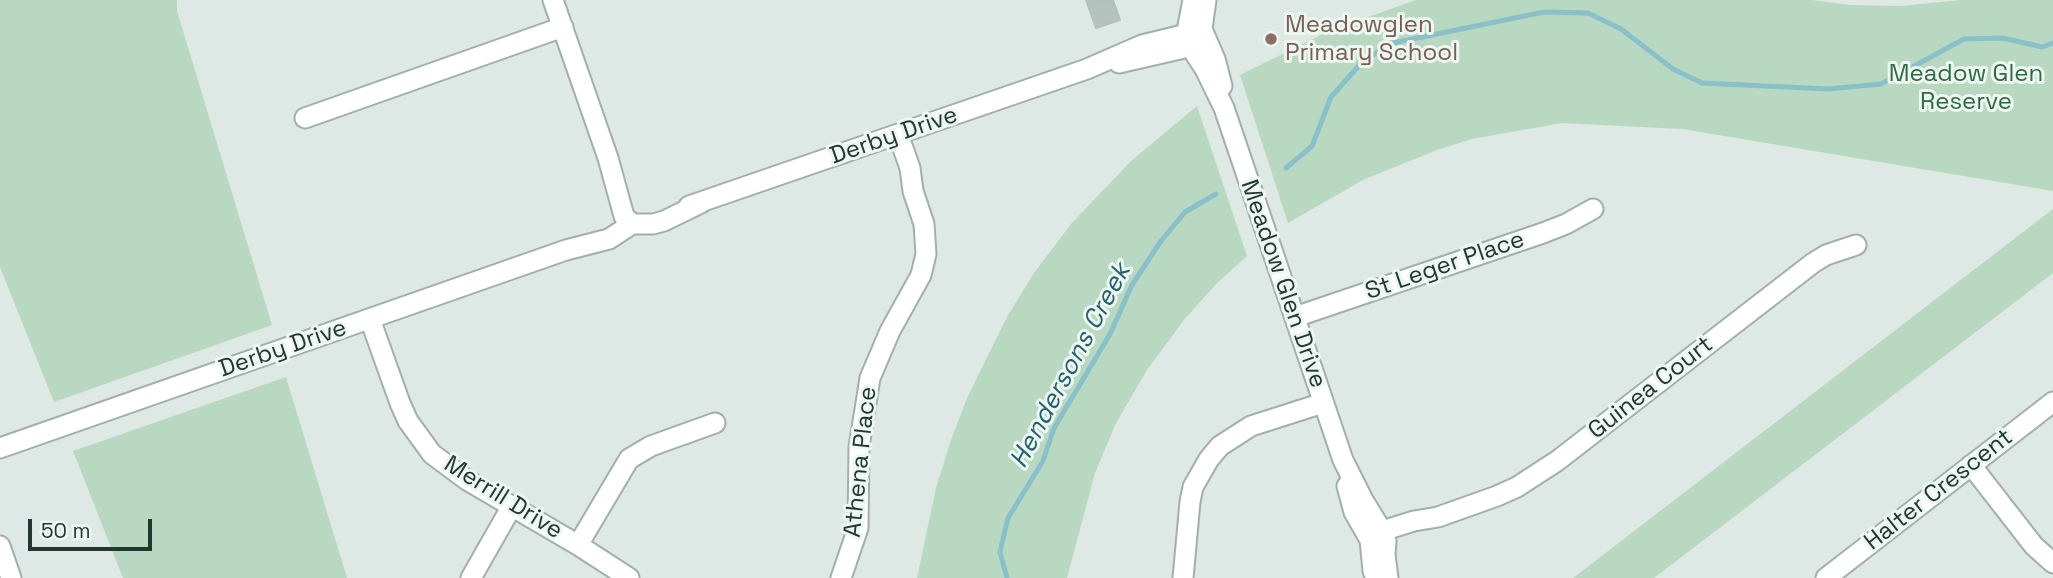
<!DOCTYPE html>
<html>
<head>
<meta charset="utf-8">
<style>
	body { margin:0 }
	#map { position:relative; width:2053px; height:578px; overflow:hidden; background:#dee8e4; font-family:"Space Grotesk",sans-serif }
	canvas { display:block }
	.scale { position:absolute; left:28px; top:519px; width:124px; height:32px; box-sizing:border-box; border:4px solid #213731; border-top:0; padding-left:9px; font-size:21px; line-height:24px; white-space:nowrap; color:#213731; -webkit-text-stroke:5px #eef6f2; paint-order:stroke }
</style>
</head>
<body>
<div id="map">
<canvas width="2053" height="578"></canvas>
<div class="scale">50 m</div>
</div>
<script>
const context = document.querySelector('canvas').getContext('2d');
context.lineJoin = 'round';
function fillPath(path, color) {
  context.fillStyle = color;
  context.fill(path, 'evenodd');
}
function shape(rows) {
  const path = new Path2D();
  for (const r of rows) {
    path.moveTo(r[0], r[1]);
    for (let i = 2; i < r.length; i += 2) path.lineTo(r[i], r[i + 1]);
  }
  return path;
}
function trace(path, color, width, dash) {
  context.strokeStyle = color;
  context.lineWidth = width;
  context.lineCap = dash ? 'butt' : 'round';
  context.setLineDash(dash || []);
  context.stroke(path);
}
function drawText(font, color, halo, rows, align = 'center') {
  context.font = font + ' "Space Grotesk",sans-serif';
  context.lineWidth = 6;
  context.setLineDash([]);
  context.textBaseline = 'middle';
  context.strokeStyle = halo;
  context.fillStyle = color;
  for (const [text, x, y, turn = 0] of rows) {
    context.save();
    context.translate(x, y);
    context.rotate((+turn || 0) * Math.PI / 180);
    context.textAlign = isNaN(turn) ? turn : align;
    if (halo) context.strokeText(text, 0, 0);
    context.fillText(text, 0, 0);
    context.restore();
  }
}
fillPath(shape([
	[0,0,177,0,177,11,272,325,54,402,0,267],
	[1416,0,1812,0,1850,5,1900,6,1962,0,2053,0,2053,191,1682,129,1562,123,1472,139,1437,150,1363,180,1288,223,1240,75,1329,31],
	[1197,106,1247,256,1217,283,1184,320,1147,370,1116,423,1095,473,1067,578,917,578,936,488,951,440,967,398,1007,317,1034,273,1071,224,1131,161],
	[2053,209,2053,273,1654,578,1573,578],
	[286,377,347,578,123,578,73,451]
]), '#b9d8c1');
trace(shape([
	[1286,168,1312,146,1331,97,1364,60,1393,43,1544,12,1588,13,1621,29,1673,69,1702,83,1828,89,1881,84,1964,39,2003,38,2042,47,2053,43],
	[1007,578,1000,552,1008,518,1043,461,1054,428,1110,334,1132,285,1161,241,1185,212,1216,194]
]), '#8ac0c9', 5);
const building = shape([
	[1086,0,1113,0,1120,20,1096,28,1086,0]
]);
fillPath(building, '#b4c3bd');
trace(building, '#b2c1bb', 2);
const street = shape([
	[553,0,608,158,624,216,632,224],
	[1193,0,1187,31,1190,46,1205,69,1224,108,1343,460,1363,500,1382,531,1386,541,1385,555,1388,578],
	[1206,0,1202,29,1215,59,1222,86],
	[1119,63,1180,49,1190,46,1200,38],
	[305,118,563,27],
	[689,206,1087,69,1142,45,1187,34,1203,35],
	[1295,317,1543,233,1566,224,1593,209],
	[370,319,400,403,408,421,432,454,467,480,578,545,629,578],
	[0,448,566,250,609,239,632,224,653,224,664,221,701,203],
	[1971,465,2034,546,2053,563],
	[1347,486,1354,512,1370,540,1373,571,1376,578],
	[1370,540,1382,531,1414,521,1438,517,1497,496,1517,487,1557,461,1813,263,1826,255,1856,245],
	[578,545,629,459,651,446,715,423],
	[0,546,11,578],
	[471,578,512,506],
	[841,578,858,528,859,447,870,378,890,331,921,275,926,254,924,224,913,191,910,168,898,134],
	[1183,578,1190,502,1193,487,1209,459,1220,446,1251,426,1323,403],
	[1826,578,2053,402]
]);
trace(street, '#a2afab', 23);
trace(street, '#fff', 19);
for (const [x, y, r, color] of [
	[1271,39,7,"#8d6e63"]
]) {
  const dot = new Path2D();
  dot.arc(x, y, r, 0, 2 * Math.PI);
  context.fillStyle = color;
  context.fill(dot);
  trace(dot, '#eef6f2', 2.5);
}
drawText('24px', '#785e54', '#eef6f2', [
	["Meadowglen",1285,25],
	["Primary School",1285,53]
], 'left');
drawText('24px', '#2f6945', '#eef6f2', [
	["Meadow Glen",1966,74],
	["Reserve",1966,102]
]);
drawText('24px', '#213731', '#eef6f2', [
	["Derby Drive",894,136,-19],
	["St Leger Place",1445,266,-19],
	["Meadow Glen Drive",1283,284,71],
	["Derby Drive",283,349,-19],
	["Guinea Court",1651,388,-38],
	["Athena Place",861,462,-84],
	["Halter Crescent",1939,490,-38],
	["Merrill Drive",503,498,32]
]);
drawText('italic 26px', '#21616c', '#eef6f2', [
	["Hendersons Creek",1071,366,-62]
]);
</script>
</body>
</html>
